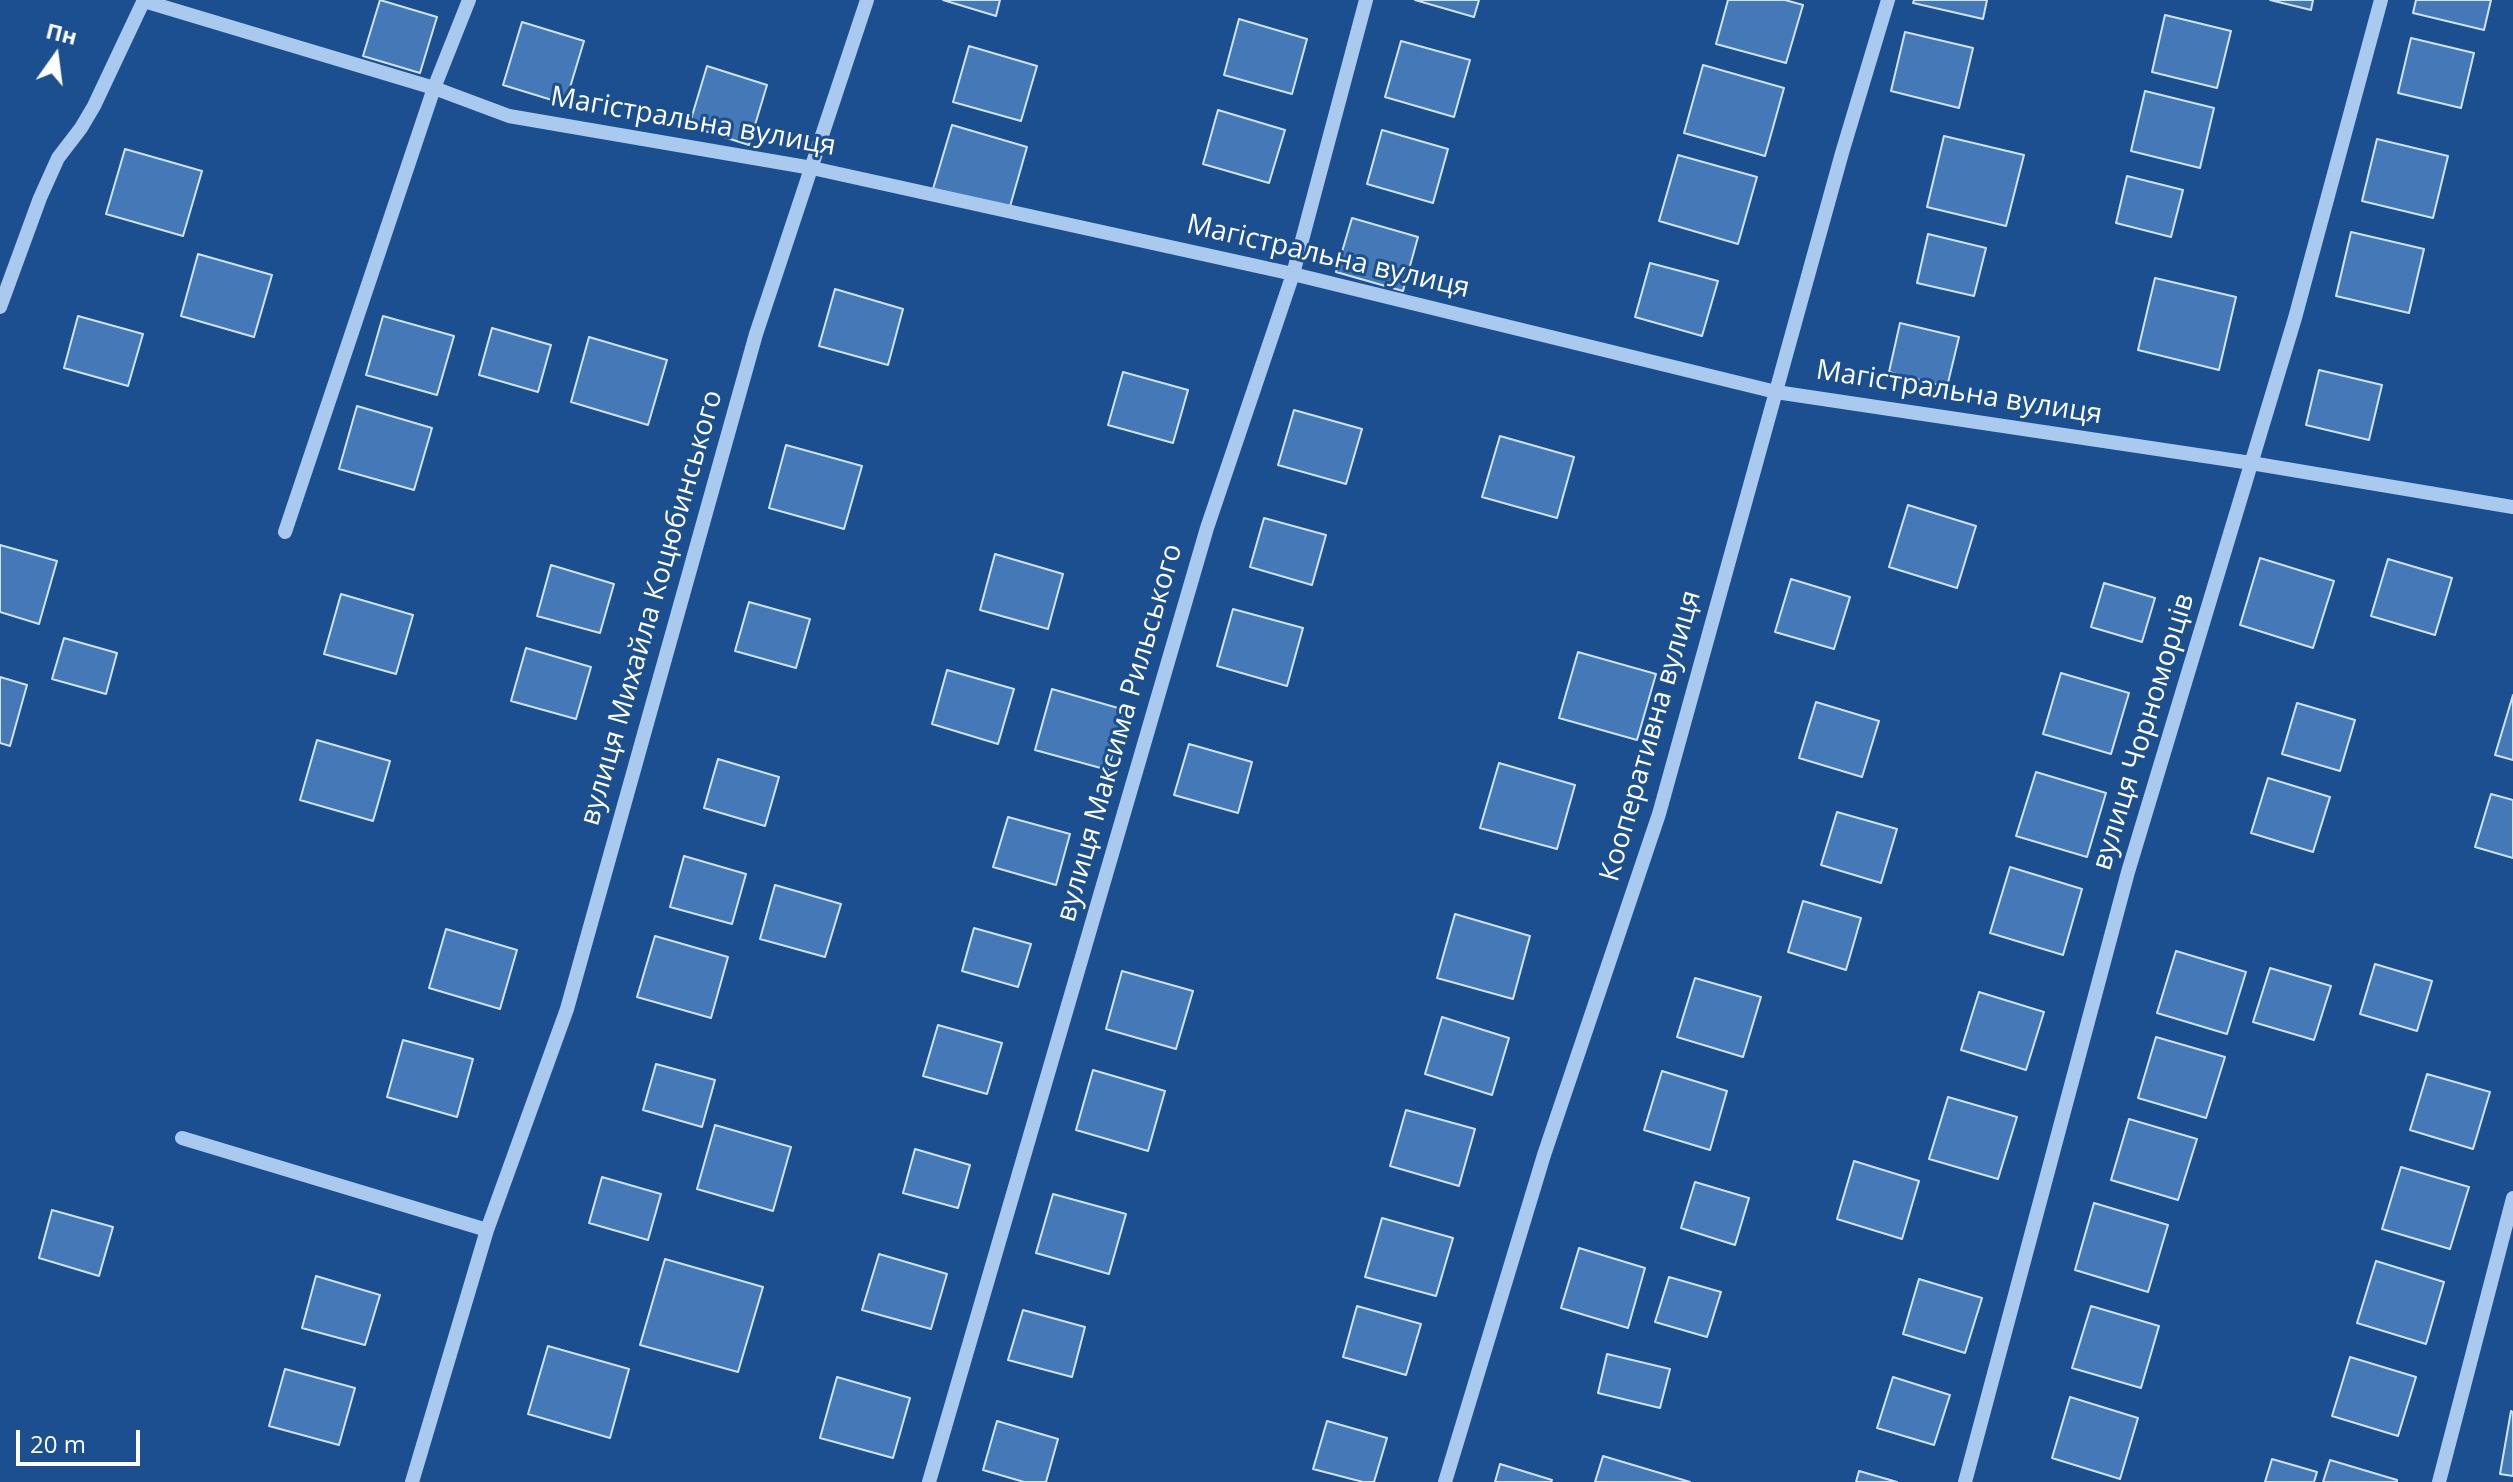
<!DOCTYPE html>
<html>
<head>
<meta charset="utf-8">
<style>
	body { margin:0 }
	#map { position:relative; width:2513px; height:1482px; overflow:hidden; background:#1b4f8f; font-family:"Open Sans",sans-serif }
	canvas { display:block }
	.north { position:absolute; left:16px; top:16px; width:80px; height:80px; -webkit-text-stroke:6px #1b4f8f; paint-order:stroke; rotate:14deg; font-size:22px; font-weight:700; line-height:32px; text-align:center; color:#fff }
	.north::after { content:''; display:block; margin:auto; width:28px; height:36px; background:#fff; clip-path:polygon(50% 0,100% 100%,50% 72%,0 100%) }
	.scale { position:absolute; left:16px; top:1430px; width:124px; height:36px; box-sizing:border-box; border:4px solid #fff; border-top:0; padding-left:10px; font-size:24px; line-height:28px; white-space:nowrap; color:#fff; -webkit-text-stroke:6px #1b4f8f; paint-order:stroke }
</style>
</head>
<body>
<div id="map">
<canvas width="2513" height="1482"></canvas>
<div class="north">Пн</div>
<div class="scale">20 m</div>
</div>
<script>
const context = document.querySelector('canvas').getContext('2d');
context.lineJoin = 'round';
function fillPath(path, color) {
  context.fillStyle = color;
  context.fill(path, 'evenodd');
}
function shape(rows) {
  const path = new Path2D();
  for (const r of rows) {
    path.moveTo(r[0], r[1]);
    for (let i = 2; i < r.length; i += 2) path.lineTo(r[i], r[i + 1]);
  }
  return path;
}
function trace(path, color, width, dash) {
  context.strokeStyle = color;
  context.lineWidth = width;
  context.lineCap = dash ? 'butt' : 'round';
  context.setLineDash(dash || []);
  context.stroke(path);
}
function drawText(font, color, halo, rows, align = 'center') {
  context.font = font + ' "Open Sans",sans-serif';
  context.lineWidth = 6;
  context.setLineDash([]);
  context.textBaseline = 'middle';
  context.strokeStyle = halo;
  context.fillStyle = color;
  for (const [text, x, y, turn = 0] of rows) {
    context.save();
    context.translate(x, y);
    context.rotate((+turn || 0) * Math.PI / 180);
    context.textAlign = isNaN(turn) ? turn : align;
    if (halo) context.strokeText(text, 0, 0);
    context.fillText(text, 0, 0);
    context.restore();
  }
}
const building = shape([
	[380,0,437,17,420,73,363,56,380,0],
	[943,0,1000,0,996,16,943,0],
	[1415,0,1479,0,1474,17,1415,0],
	[1728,0,1785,0,1803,5,1786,63,1716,44,1728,0],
	[1914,0,1987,0,1983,19,1913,3,1914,0],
	[2270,0,2313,0,2311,10,2270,0],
	[2416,0,2491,0,2484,30,2413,13,2416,0],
	[2165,15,2231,31,2217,88,2152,72,2165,15],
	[1239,19,1307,39,1292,94,1224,75,1239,19],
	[522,22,584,41,565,104,503,85,522,22],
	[1905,32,1973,48,1959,108,1891,91,1905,32],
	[2411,38,2474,53,2461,108,2398,93,2411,38],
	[1401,41,1470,60,1454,117,1385,97,1401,41],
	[969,46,1037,66,1021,121,953,102,969,46],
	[1703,65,1784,88,1765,156,1684,133,1703,65],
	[707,66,767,85,749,145,689,126,707,66],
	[2145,91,2214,108,2200,168,2131,151,2145,91],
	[1218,110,1285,130,1269,183,1203,164,1218,110],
	[952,125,1027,147,1009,210,933,189,952,125],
	[1382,130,1448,149,1433,203,1367,184,1382,130],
	[1944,136,2024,155,2006,226,1927,207,1944,136],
	[2377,139,2448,156,2433,218,2362,201,2377,139],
	[125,149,202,171,183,236,106,214,125,149],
	[1678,155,1757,177,1738,244,1659,221,1678,155],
	[2127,176,2183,190,2171,237,2116,223,2127,176],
	[1352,218,1418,237,1403,291,1336,272,1352,218],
	[2351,232,2424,249,2409,313,2336,296,2351,232],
	[1928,234,1986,248,1974,296,1917,283,1928,234],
	[198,254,272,275,254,337,181,316,198,254],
	[1650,263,1718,281,1702,336,1635,317,1650,263],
	[2155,278,2236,297,2219,370,2138,350,2155,278],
	[835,289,903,309,888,365,819,346,835,289],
	[78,316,143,334,128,386,64,368,78,316],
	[383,316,454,336,437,395,366,375,383,316],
	[1900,323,1959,337,1947,387,1889,372,1900,323],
	[492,328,551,345,538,392,479,375,492,328],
	[589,337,667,360,648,425,571,402,589,337],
	[2319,370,2382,385,2369,440,2306,425,2319,370],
	[1123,372,1188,390,1173,443,1108,425,1123,372],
	[357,406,432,428,414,490,339,469,357,406],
	[1294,410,1362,429,1346,484,1278,465,1294,410],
	[1500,436,1574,457,1557,518,1482,497,1500,436],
	[786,445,862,466,844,529,769,508,786,445],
	[1908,505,1976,526,1957,588,1889,567,1908,505],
	[1264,518,1326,535,1312,585,1250,567,1264,518],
	[0,545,57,561,39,624,0,612,0,545],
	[995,554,1063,574,1048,629,980,610,995,554],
	[2260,558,2334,581,2313,648,2240,625,2260,558],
	[2388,559,2452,578,2435,635,2371,616,2388,559],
	[551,565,614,584,600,633,537,616,551,565],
	[1791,579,1850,597,1834,649,1775,632,1791,579],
	[2104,583,2155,598,2142,642,2091,627,2104,583],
	[341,594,413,615,396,674,324,654,341,594],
	[749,602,810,619,796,668,735,651,749,602],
	[1233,609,1303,628,1287,686,1217,666,1233,609],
	[64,638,117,653,106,694,52,679,64,638],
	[526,648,591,667,576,719,511,701,526,648],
	[1578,652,1656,674,1637,740,1559,718,1578,652],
	[947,670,1014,689,998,744,932,724,947,670],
	[2061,673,2129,693,2111,754,2043,734,2061,673],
	[0,677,27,685,10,746,0,743,0,677],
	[1052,689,1125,710,1108,770,1035,750,1052,689],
	[2513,695,2513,760,2495,755,2513,695],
	[1816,702,1879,721,1862,777,1799,758,1816,702],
	[2297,703,2355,720,2340,771,2282,754,2297,703],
	[317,740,390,761,373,821,300,800,317,740],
	[1189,744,1252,762,1238,813,1174,795,1189,744],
	[718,759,779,777,765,826,704,808,718,759],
	[1499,763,1575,785,1557,849,1480,828,1499,763],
	[2036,772,2106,793,2087,857,2016,836,2036,772],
	[2268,778,2330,797,2313,852,2251,833,2268,778],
	[2491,794,2513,800,2513,858,2475,847,2491,794],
	[1837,812,1897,829,1881,883,1821,865,1837,812],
	[1008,817,1070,834,1056,885,993,867,1008,817],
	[684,856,746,874,732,924,670,907,684,856],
	[2010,867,2082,889,2063,955,1990,933,2010,867],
	[775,885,841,904,825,957,760,939,775,885],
	[1803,901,1861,918,1846,970,1788,952,1803,901],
	[1455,914,1530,936,1513,999,1437,978,1455,914],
	[974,928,1031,944,1018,987,962,971,974,928],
	[446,929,517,950,500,1009,429,988,446,929],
	[655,936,728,957,711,1018,637,997,655,936],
	[2176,951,2246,972,2227,1034,2157,1013,2176,951],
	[2375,964,2432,981,2417,1031,2360,1014,2375,964],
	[2270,968,2331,986,2314,1040,2253,1022,2270,968],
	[1122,971,1193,991,1176,1049,1106,1029,1122,971],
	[1695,978,1761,997,1743,1057,1677,1037,1695,978],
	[1979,992,2044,1012,2026,1070,1961,1050,1979,992],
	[1442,1017,1509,1038,1492,1095,1425,1074,1442,1017],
	[938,1025,1002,1043,987,1094,923,1076,938,1025],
	[2156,1037,2225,1057,2206,1118,2138,1098,2156,1037],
	[403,1040,473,1059,457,1117,387,1097,403,1040],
	[656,1064,715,1080,702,1127,643,1110,656,1064],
	[1093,1070,1165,1091,1148,1151,1076,1130,1093,1070],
	[1662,1071,1727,1091,1710,1150,1644,1130,1662,1071],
	[2427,1074,2490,1092,2473,1149,2410,1130,2427,1074],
	[1948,1097,2017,1117,1998,1179,1929,1159,1948,1097],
	[1406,1110,1475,1129,1459,1186,1390,1166,1406,1110],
	[2129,1119,2197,1139,2178,1200,2111,1180,2129,1119],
	[715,1125,791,1147,773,1211,697,1189,715,1125],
	[915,1149,970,1165,958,1208,903,1193,915,1149],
	[1854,1161,1919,1181,1902,1239,1837,1219,1854,1161],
	[2401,1167,2469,1187,2450,1249,2382,1229,2401,1167],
	[602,1177,661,1194,648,1240,589,1223,602,1177],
	[1695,1182,1749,1198,1735,1245,1681,1228,1695,1182],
	[1053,1194,1126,1214,1109,1274,1036,1253,1053,1194],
	[2094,1203,2168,1225,2148,1292,2075,1270,2094,1203],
	[52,1210,113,1227,99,1276,39,1258,52,1210],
	[1382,1218,1453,1238,1436,1296,1365,1277,1382,1218],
	[1579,1248,1645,1268,1628,1328,1561,1308,1579,1248],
	[879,1254,947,1274,931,1329,862,1310,879,1254],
	[665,1259,763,1287,738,1372,640,1345,665,1259],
	[2376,1261,2444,1282,2426,1344,2357,1323,2376,1261],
	[316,1276,380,1295,365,1345,302,1328,316,1276],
	[1669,1277,1721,1292,1707,1337,1655,1322,1669,1277],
	[1919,1279,1982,1298,1965,1353,1903,1334,1919,1279],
	[1357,1306,1421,1324,1406,1375,1343,1357,1357,1306],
	[2091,1306,2159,1326,2141,1388,2072,1368,2091,1306],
	[1023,1310,1085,1327,1072,1377,1008,1360,1023,1310],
	[548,1346,629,1369,610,1438,528,1414,548,1346],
	[1607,1354,1670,1369,1660,1408,1598,1393,1607,1354],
	[2350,1357,2416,1377,2398,1436,2332,1416,2350,1357],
	[285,1369,355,1388,339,1445,269,1426,285,1369],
	[837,1377,910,1398,893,1458,820,1438,837,1377],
	[1893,1377,1950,1395,1934,1445,1877,1428,1893,1377],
	[2070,1397,2138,1418,2120,1479,2052,1458,2070,1397],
	[2511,1411,2513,1412,2513,1476,2500,1474,2511,1411],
	[997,1421,1058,1439,1046,1482,1024,1482,983,1470,997,1421],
	[1327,1421,1387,1438,1374,1482,1363,1482,1313,1469,1327,1421],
	[1603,1456,1690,1482,1595,1482,1603,1456],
	[2272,1459,2317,1472,2314,1482,2265,1482,2272,1459],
	[2330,1460,2397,1480,2397,1482,2323,1482,2330,1460],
	[1500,1464,1552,1480,1551,1482,1495,1482,1500,1464],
	[1859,1471,1897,1482,1856,1482,1859,1471]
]);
fillPath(building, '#4478b7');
trace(building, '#cfe3fa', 2);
trace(shape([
	[144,1,434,88,509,116,812,168,1293,274,1776,392,2251,463,2513,507],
	[0,307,40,198,58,158,81,128,94,106,144,0],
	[285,532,434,88,469,0],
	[182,1138,487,1230],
	[412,1482,487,1230,567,1009,756,334,867,0],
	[929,1482,1207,528,1293,274,1366,0],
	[1445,1482,1544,1155,1659,814,1842,153,1888,0],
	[1965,1482,2128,872,2295,318,2381,0],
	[2439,1482,2513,1198]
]), '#a9c9ee', 14);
drawText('28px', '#fff', '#1b4f8f', [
	["Магістральна вулиця",693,122,10],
	["Магістральна вулиця",1328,257,13],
	["Магістральна вулиця",1959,393,9],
	["вулиця Михайла Коцюбинського",652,608,-74],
	["вулиця Чорноморців",2144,732,-73],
	["вулиця Максима Рильського",1120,733,-74],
	["Кооперативна вулиця",1651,736,-74]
]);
</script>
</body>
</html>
